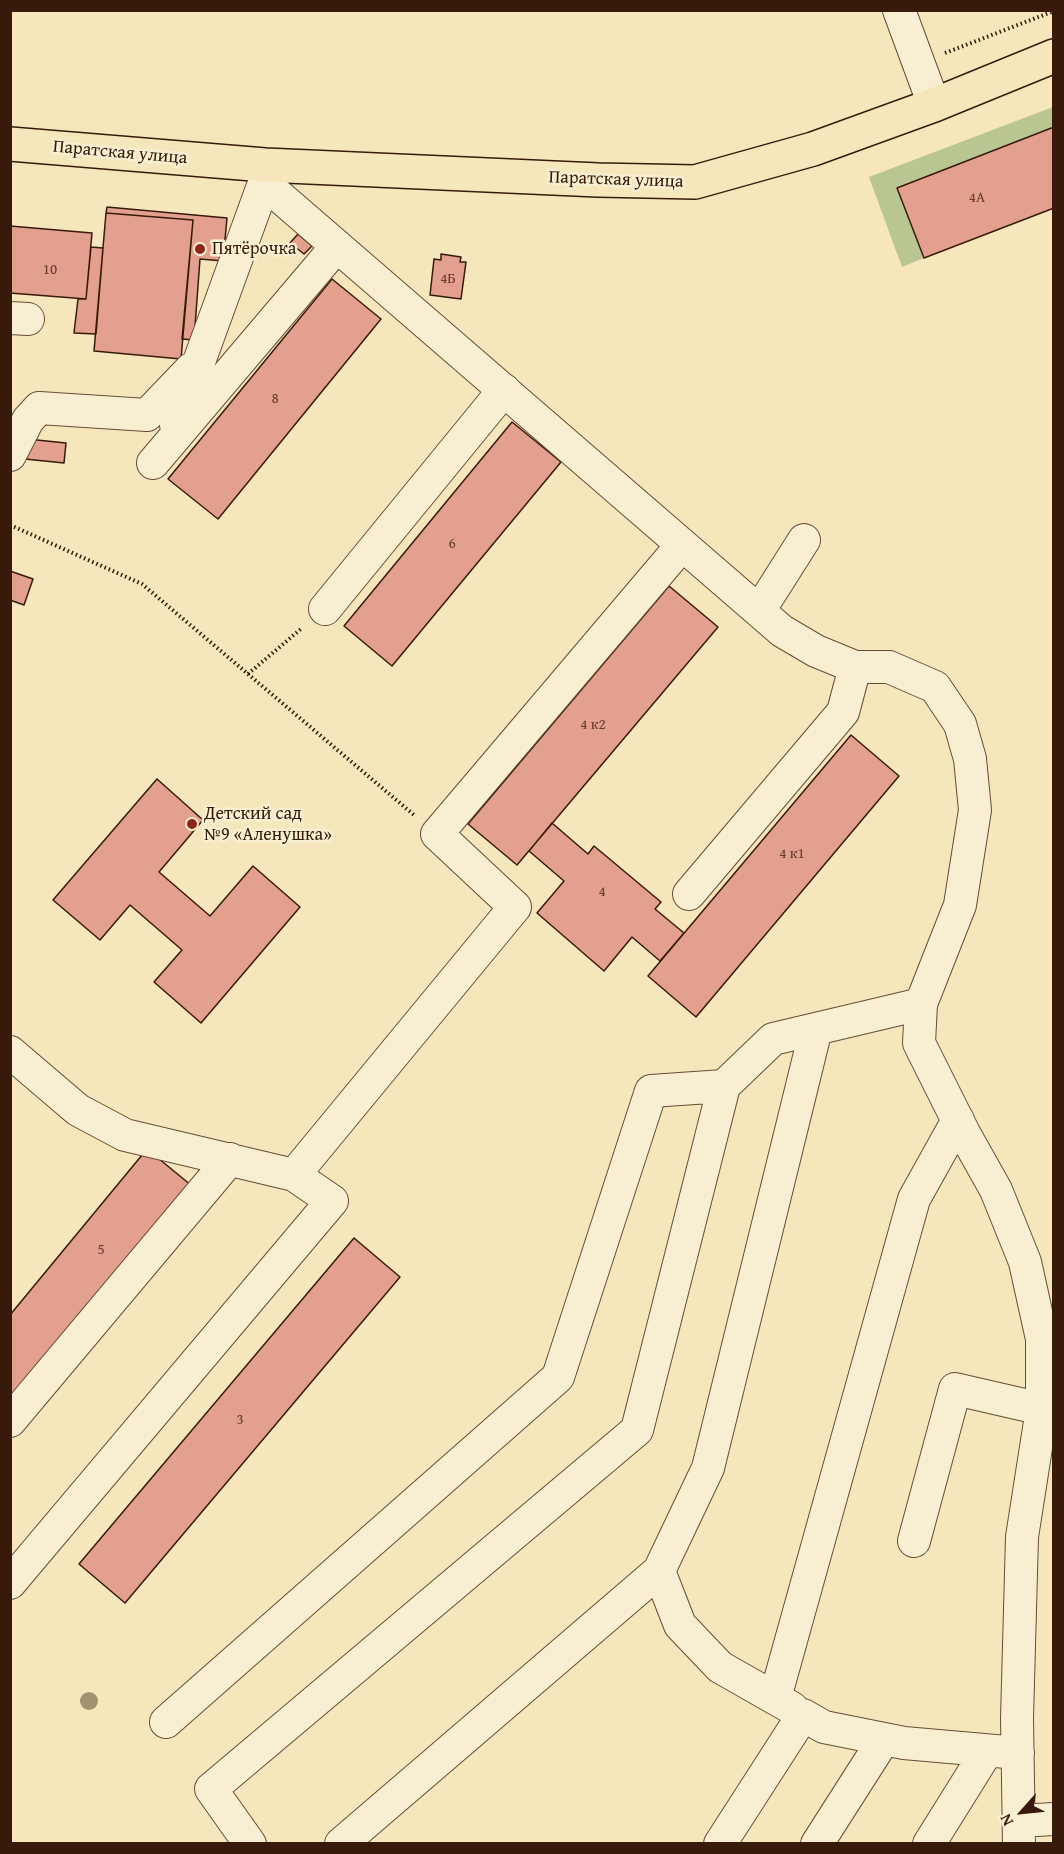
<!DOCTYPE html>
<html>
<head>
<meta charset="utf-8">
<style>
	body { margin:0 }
	#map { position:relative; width:1064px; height:1854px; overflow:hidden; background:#f5e6bb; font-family:"Gentium Book Plus",serif }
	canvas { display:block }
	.frame { position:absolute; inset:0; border:12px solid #381a0a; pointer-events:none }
	.north { position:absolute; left:992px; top:1782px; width:60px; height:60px; -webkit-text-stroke:4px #f8efd3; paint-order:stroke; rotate:243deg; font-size:16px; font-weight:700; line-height:24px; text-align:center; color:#381a0a }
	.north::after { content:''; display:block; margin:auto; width:21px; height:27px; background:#381a0a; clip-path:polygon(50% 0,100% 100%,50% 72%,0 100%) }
</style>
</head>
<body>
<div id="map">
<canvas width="1064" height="1854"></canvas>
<div class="frame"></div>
<div class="north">N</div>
</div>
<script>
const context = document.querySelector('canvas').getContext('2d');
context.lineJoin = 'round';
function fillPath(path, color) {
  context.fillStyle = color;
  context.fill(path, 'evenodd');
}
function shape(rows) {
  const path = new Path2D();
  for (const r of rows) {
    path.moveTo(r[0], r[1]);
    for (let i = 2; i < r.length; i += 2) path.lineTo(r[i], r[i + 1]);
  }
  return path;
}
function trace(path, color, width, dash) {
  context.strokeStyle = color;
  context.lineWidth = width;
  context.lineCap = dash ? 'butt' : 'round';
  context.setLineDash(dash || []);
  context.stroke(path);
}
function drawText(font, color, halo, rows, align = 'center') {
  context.font = font + ' "Gentium Book Plus",serif';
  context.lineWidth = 5;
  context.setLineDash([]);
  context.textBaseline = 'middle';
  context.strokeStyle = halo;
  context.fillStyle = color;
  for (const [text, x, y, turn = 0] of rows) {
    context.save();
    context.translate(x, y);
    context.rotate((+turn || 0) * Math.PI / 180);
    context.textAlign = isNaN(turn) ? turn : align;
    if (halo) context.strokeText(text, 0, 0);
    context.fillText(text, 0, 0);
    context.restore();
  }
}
fillPath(shape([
	[1053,107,1053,127,897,188,924,258,902,267,869,177]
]), '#b9c692');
const building = shape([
	[1054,127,1054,208,924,258,897,188,1054,127],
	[107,207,227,218,223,261,200,259,194,340,182,339,193,220,106,213,107,207],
	[106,213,193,220,181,359,94,351,106,213],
	[10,226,92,233,86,299,10,293,10,226],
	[298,234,312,246,304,254,290,243,298,234],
	[91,247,103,248,96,334,74,333,78,299,86,299,91,247],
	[441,254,461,257,460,262,466,262,461,299,430,295,434,259,441,260,441,254],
	[332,279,381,319,218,519,168,479,332,279],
	[512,422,561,462,392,666,344,626,512,422],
	[27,439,66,443,64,463,25,459,27,439],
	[10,571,33,579,24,605,10,600,10,571],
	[669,586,718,627,517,865,468,824,669,586],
	[851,735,899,776,696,1017,648,976,851,735],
	[157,779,203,820,159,872,210,916,253,866,300,907,201,1023,154,982,182,950,130,905,100,940,53,900,157,779],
	[552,823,588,854,594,846,661,902,655,909,684,933,660,961,632,937,604,971,537,913,564,881,529,851,552,823],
	[147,1149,192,1186,10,1406,10,1315,147,1149],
	[354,1238,400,1277,125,1603,79,1564,354,1238]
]);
fillPath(building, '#e3a08f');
trace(building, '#381a0a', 1.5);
const minor = shape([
	[899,10,934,105],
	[265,165,264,183,782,631,816,651,855,667,889,667,935,687,960,724,970,759,975,810,960,905,921,1004,919,1043,964,1133,996,1190,1025,1262,1042,1339,1042,1409,1022,1537,1017,1718,1019,1844],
	[10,318,28,319],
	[176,425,264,183],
	[10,455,28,420,39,408,147,415,191,369],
	[153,463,337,246],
	[325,609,504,390],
	[759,611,804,540],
	[689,894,843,712,855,667],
	[10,1052,78,1110,125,1135,294,1175],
	[10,1421,230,1159],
	[914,1541,955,1389,1042,1409],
	[659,1571,680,1625,720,1667,792,1708],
	[10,1583,332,1201,294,1175,515,907,437,834,682,545],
	[775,1698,914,1199,958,1120],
	[166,1722,558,1377,651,1091,724,1086,773,1039,921,1004],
	[1018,1821,1054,1819],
	[250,1844,211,1789,637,1430,724,1086],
	[341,1844,659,1571,708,1468,816,1029],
	[720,1844,803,1715,824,1727,904,1743,1018,1753],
	[817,1844,884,1739],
	[929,1844,987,1751]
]);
const major = shape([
	[10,144,265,165,598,180,695,182,813,149,934,105,1054,56]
]);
trace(minor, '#674d36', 34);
trace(major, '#381a0a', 36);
trace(shape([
	[945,53,1054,11],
	[10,525,142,584,414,815],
	[248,674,302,628]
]), '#381a0a', 4, [1.5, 3]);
trace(minor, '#f8efd3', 32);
trace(major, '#f5e6bb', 33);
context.fillStyle = '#a29270';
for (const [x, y] of [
	[89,1701]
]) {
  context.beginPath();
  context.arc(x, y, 9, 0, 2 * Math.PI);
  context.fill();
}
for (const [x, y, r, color] of [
	[200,249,6,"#8f2418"],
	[192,824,6,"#8f2418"]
]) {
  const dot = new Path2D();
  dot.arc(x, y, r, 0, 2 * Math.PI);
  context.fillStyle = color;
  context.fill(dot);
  trace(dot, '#f8efd3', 2);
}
drawText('15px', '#633c2b', null, [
	["4А",977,198],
	["10",50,270],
	["4Б",448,279],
	["8",275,399],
	["6",452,544],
	["4 к2",593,725],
	["4 к1",792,854],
	["4",602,892],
	["5",101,1250],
	["3",240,1420]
]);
drawText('18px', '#381a0a', '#f8efd3', [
	["Паратская улица",120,153,5],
	["Паратская улица",616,180,2]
]);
drawText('18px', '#381a0a', '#f8efd3', [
	["Пятёрочка",212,249],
	["Детский сад",204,814],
	["№9 «Аленушка»",204,835]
], 'left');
</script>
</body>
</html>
